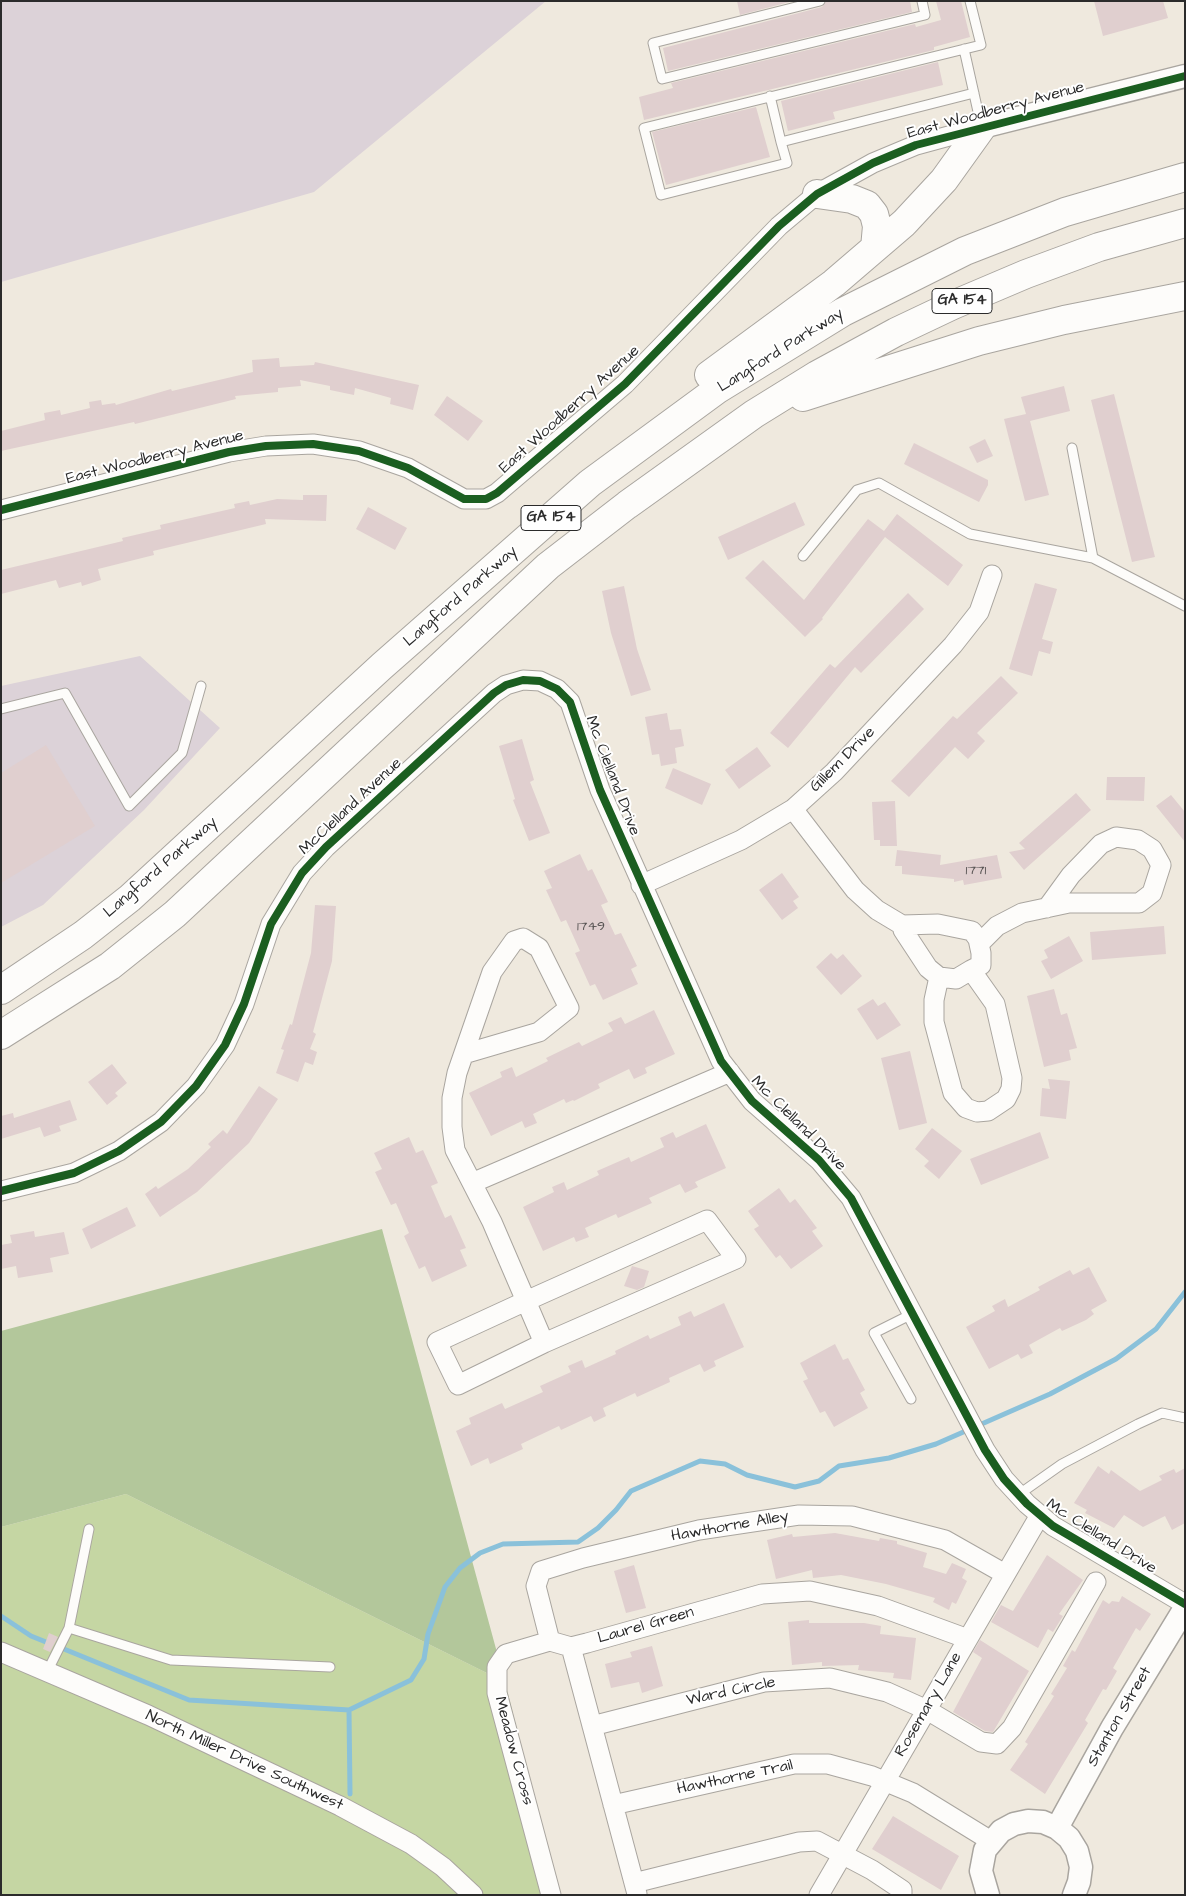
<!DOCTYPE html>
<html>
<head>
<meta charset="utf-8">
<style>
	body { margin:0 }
	#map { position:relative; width:1186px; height:1896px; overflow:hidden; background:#efe9de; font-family:"Architects Daughter",sans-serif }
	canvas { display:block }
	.frame { position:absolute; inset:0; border:2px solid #2b2b2b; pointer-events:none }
</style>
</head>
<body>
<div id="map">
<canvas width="1186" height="1896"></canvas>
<div class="frame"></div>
</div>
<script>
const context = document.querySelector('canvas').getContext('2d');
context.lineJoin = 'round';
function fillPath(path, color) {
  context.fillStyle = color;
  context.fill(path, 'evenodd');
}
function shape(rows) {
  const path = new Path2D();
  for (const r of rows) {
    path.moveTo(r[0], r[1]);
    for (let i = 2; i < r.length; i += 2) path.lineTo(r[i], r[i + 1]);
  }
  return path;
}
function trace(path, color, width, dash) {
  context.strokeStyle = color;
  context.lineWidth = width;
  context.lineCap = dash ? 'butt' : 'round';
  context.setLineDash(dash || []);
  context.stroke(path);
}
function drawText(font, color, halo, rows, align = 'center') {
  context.font = font + ' "Architects Daughter",sans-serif';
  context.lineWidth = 4;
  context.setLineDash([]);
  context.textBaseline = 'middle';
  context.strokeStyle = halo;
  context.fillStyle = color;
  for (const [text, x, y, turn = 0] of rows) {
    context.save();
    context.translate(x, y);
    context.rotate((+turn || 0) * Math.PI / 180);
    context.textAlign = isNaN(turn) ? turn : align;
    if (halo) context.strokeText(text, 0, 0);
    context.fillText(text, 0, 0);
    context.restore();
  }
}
fillPath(shape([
	[1,1,546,1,314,192,1,282],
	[140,656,220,728,144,810,43,905,1,927,1,686]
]), '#dcd2d8');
fillPath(shape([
	[126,1494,505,1682,559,1895,1,1895,1,1527]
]), '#c5d6a3');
fillPath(shape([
	[382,1229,505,1682,126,1494,1,1527,1,1331]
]), '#b3c79b');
trace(shape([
	[1,1616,31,1636,51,1644],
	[59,1647,189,1700,349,1710,411,1680,424,1659,428,1634,445,1587,460,1568,480,1553,503,1544,578,1542,598,1528,616,1510,631,1491,700,1461,725,1464,747,1475,795,1487,819,1481,839,1466,889,1458,936,1444,1050,1394,1116,1359,1156,1329,1185,1292],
	[349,1710,350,1794]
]), '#8ac1da', 5);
fillPath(shape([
	[737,1,793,1,740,15],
	[826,1,910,1,912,12,668,71,663,48,822,7],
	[936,1,961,1,970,37,934,47,934,50,644,120,639,97,673,88,671,83,915,24,916,27,941,20],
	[1094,1,1163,1,1168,18,1103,36],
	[938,62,943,85,833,112,835,119,788,131,781,101],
	[756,107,770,157,666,185,652,132],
	[279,358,280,367,314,365,315,362,419,385,413,410,390,404,391,398,355,388,354,395,330,390,330,386,300,380,301,386,278,388,278,392,235,396,236,399,135,424,134,422,1,451,1,431,45,420,44,413,60,410,61,415,90,408,89,402,101,400,102,405,115,403,116,405,171,389,172,391,253,372,252,360],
	[1064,386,1070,411,1030,421,1049,495,1025,501,1004,419,1026,414,1021,397],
	[1114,394,1155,557,1132,562,1091,400],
	[447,396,483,421,468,441,434,415],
	[985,439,993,456,977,463,969,447],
	[914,443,988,480,988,485,979,502,904,464],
	[303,495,327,495,326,521,265,519,266,524,153,551,154,555,98,569,101,580,82,586,81,582,59,588,56,580,1,594,1,570,123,541,122,538,161,529,160,525,235,508,234,504,249,501,250,505,277,499,303,500],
	[795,502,805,525,728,560,718,537],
	[368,507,407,528,395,550,356,529],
	[897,514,963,565,948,586,885,537,822,618,823,619,805,637,745,578,763,560,804,600,868,519,884,531],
	[1035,583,1057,589,1042,639,1053,642,1050,654,1039,651,1032,676,1009,669],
	[624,586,637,649,651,690,631,696,611,633,602,591],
	[908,593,924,609,861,673,855,667,788,748,770,733,830,664,835,668],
	[1001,676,1018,693,977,733,985,741,968,759,955,747,909,797,891,781,953,716,957,719],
	[667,713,670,730,681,729,684,746,675,748,677,763,661,766,659,754,652,755,645,717],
	[522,739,534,780,530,782,550,833,529,841,513,800,515,799,499,746],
	[46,745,95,826,1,883,1,773],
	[757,747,771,766,739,789,725,770],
	[673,768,711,784,702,805,665,788],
	[1107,777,1145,777,1144,801,1106,800],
	[1076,793,1091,810,1024,870,1009,852,1025,849,1019,843],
	[1171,795,1185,812,1185,842,1156,806],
	[895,801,897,846,880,846,880,840,874,840,872,802],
	[897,850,941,855,940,865,997,855,1002,878,964,885,963,880,954,882,954,879,902,874,902,866,895,866],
	[580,854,588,871,592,869,608,902,601,905,615,935,621,933,637,966,631,969,638,984,603,1000,595,984,590,986,575,953,580,951,566,920,561,922,546,890,552,888,544,871],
	[782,873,799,897,793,901,798,908,782,920,759,890],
	[315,905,336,906,332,961,313,1032,316,1034,310,1049,317,1052,313,1065,305,1062,298,1082,276,1073,284,1050,281,1049,290,1024,292,1025,311,953],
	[1164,926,1166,954,1092,960,1090,932],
	[1069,936,1083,961,1051,979,1041,961,1048,958,1044,950],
	[831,953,837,959,843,954,862,976,841,995,816,967],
	[1054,989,1061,1015,1067,1013,1077,1048,1069,1050,1071,1060,1044,1067,1027,996],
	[873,999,878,1006,885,1002,901,1025,877,1040,857,1009],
	[654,1010,675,1054,645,1068,647,1073,634,1079,629,1069,598,1084,600,1088,574,1101,573,1100,566,1103,564,1099,533,1114,537,1123,525,1128,522,1121,491,1136,469,1093,502,1077,500,1072,512,1067,516,1077,548,1061,546,1058,579,1042,582,1046,613,1031,608,1023,621,1017,625,1024],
	[910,1051,927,1123,899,1130,881,1058],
	[112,1064,127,1083,115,1093,118,1096,107,1105,88,1082],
	[1048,1079,1070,1081,1066,1119,1040,1116,1042,1088,1050,1089],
	[259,1086,278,1099,249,1143,197,1192,160,1217,145,1194,156,1186,158,1189,188,1169,211,1147,208,1144,223,1130,227,1134],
	[70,1100,77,1120,59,1126,61,1131,44,1137,40,1127,1,1139,1,1116,13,1113,14,1118],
	[706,1124,726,1168,695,1182,698,1187,685,1193,680,1184,649,1198,652,1203,618,1218,616,1214,585,1228,589,1237,576,1242,574,1237,543,1251,523,1207,554,1192,552,1187,564,1182,567,1190,599,1175,597,1171,629,1157,631,1162,664,1147,660,1138,673,1132,676,1138],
	[932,1128,962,1151,939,1179,924,1166,929,1161,915,1149],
	[1040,1132,1049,1158,981,1185,970,1159],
	[409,1137,416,1153,423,1150,438,1183,431,1186,445,1218,451,1215,466,1248,460,1250,467,1266,432,1282,425,1266,419,1269,404,1236,409,1233,396,1203,391,1205,375,1172,382,1169,374,1153],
	[779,1188,790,1203,795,1199,817,1228,812,1231,823,1246,791,1269,780,1255,776,1258,754,1229,759,1226,748,1211],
	[127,1207,136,1226,91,1249,82,1229],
	[34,1231,35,1237,64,1232,69,1254,50,1258,53,1272,18,1278,16,1266,1,1269,1,1245,12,1243,10,1235],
	[632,1266,649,1271,644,1287,637,1290,624,1286],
	[1089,1267,1107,1301,1091,1310,1094,1314,1086,1320,1062,1331,1060,1328,1029,1345,1033,1353,1021,1359,1018,1354,989,1369,966,1327,995,1311,992,1306,1005,1299,1008,1307,1040,1290,1038,1287,1070,1270,1073,1275],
	[724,1303,744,1347,714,1361,716,1366,704,1372,700,1364,669,1378,670,1382,637,1397,635,1393,603,1408,606,1416,594,1422,591,1416,561,1430,559,1426,521,1444,523,1449,490,1464,488,1458,471,1466,456,1431,471,1424,469,1418,502,1403,505,1409,543,1392,540,1386,571,1372,568,1366,582,1360,585,1368,616,1354,615,1351,648,1335,650,1339,681,1325,678,1317,691,1311,694,1317],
	[835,1344,843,1360,848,1358,865,1390,860,1393,868,1408,834,1427,825,1411,820,1413,803,1381,808,1379,800,1363],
	[1098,1466,1109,1474,1111,1470,1140,1491,1162,1480,1159,1476,1174,1469,1176,1473,1185,1468,1185,1523,1172,1530,1165,1516,1143,1527,1124,1515,1114,1528,1085,1513,1087,1510,1074,1503],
	[835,1533,879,1541,880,1538,897,1541,897,1544,927,1553,923,1567,946,1574,952,1563,966,1569,962,1578,967,1581,956,1604,952,1602,949,1610,933,1602,935,1598,886,1584,841,1575,813,1578,812,1570,776,1579,767,1540,792,1534,793,1537],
	[1047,1555,1083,1580,1059,1614,1063,1616,1053,1632,1048,1629,1038,1648,991,1622,1001,1605,1013,1611],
	[634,1565,646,1608,626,1613,614,1571],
	[1122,1596,1151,1614,1140,1631,1136,1628,1113,1668,1117,1671,1106,1690,1103,1689,1085,1720,1088,1723,1045,1794,1010,1770,1028,1744,1025,1742,1054,1696,1051,1694,1067,1668,1063,1666,1072,1650,1075,1652,1103,1600,1109,1604,1112,1601,1119,1602],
	[809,1620,809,1623,864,1623,881,1626,880,1634,916,1638,911,1680,893,1678,894,1673,858,1670,859,1665,822,1666,822,1662,792,1665,788,1622],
	[49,1633,58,1637,50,1652,43,1649],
	[980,1640,1029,1671,993,1732,985,1731,953,1712,982,1658,973,1652],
	[652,1646,663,1686,642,1693,639,1682,611,1688,605,1664,632,1657,630,1652],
	[893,1816,959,1856,941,1890,872,1849]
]), '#e0cfcf');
const service = shape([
	[820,1,653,43,662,79,925,15,922,1],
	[970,1,981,45,644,128,661,195,787,163,781,142,974,93],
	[964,49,981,125],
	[770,96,781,142],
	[1072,448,1093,558],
	[803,556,857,490,879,483,970,534,1093,558,1185,606],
	[1,709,65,693,129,806,182,753,201,686],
	[911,1399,874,1333,912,1314],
	[1018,1495,1062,1464,1138,1424,1162,1413,1185,1418],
	[69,1628,171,1660,330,1667],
	[47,1672,69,1628,89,1529]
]);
const minor = shape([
	[1,510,229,452,266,446,313,444,359,451,408,468,464,499,486,499,497,493,625,384,779,226,817,194,873,163,916,145,982,127],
	[793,809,855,890,877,910,902,925,903,930,928,968,939,977,956,979,971,970,995,1004,1012,1078,1011,1089,1006,1099,988,1111,977,1112,966,1108,953,1093,934,1022,934,1000,939,977],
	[641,885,741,840,793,809,834,772,953,645,979,612,992,575],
	[902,925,938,924,972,931,978,939,981,953,981,965,971,970],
	[979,944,997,926,1022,913,1069,903,1139,903,1152,893,1161,865,1152,849,1138,840,1116,837,1101,844,1071,875,1047,908],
	[464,1054,539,1032,569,1008,539,948,523,938,514,941,492,972,457,1073,452,1098,452,1127,455,1150,472,1183,730,1072],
	[472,1183,492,1222,526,1301,544,1343,736,1259,707,1220,526,1301,437,1342,458,1385,544,1343],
	[1,1191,74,1173,119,1151,161,1122,196,1086,225,1045,244,1004,271,924,302,873,326,847,494,693,506,685,523,680,540,681,557,689,570,702,600,790,721,1061,752,1101,819,1160,851,1198,985,1450,1004,1479,1027,1504,1053,1526,1185,1604],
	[550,1641,536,1586,541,1571,583,1558,699,1530,799,1515,852,1516,945,1540,1005,1574],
	[571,1647,637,1894],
	[1,1652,148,1715,340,1806,411,1844,443,1867,473,1895],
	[592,1726,764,1682,830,1678,887,1692,927,1710,981,1742,997,1744,1012,1728,1096,1582],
	[613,1805,794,1764,828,1764,872,1776,913,1793,991,1841],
	[634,1883,799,1842,817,1841,872,1870,902,1890,902,1895],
	[551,1895,497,1693,497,1667,506,1654,550,1641,571,1647,587,1643,762,1594,810,1591,878,1606,968,1639],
	[819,1895,1040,1515]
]);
const tertiary = shape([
	[982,127,1185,76],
	[1057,1828,1112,1728,1185,1608],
	[988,1895,981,1871,985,1850,1001,1831,1014,1824,1028,1821,1043,1822,1057,1828,1069,1838,1077,1851,1081,1867,1079,1882,1074,1895]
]);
const motorway = shape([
	[817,194,852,199,867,205,874,214,877,226,875,248],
	[709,375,834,283,904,223,944,180,982,127],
	[803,397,979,341,1064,320,1185,296],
	[1,990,83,935,130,898,382,666,590,483,718,389,843,312,965,251,1065,212,1185,177],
	[1,1035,110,966,175,914,548,566,627,505,754,414,817,375,896,332,953,305,1026,274,1099,247,1185,223]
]);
trace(service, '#a9a59f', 11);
trace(minor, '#a9a59f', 21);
trace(tertiary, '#a9a59f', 25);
trace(motorway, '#a9a59f', 30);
trace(service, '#fdfcfa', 9);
trace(minor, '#fdfcfa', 19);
trace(tertiary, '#fdfcfa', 22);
trace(motorway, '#fdfcfa', 28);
trace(shape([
	[1,510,229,452,266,446,313,444,359,451,408,468,464,499,486,499,497,493,625,384,779,226,817,194,873,163,916,145,1185,76],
	[1,1191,74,1173,119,1151,161,1122,196,1086,225,1045,244,1004,271,924,302,873,326,847,494,693,506,685,523,680,540,681,557,689,570,702,600,790,721,1061,752,1101,819,1160,851,1198,985,1450,1004,1479,1027,1504,1053,1526,1185,1604]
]), '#1b5e20', 8);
drawText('14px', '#585454', null, [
	["1771",976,871],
	["1749",591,927]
]);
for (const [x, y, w] of [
	[962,301,60],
	[551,518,60]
]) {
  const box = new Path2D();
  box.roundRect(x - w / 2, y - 12.5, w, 25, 4);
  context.fillStyle = '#fff';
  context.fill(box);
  trace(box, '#2b2b2b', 1);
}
drawText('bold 15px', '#2b2b2b', null, [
	["GA 154",962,301],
	["GA 154",551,518]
]);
drawText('16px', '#2b2b2b', '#fff', [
	["East Woodberry Avenue",996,111,-15],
	["Langford Parkway",781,351,-32],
	["East Woodberry Avenue",570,410,-42],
	["East Woodberry Avenue",155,458,-14],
	["Langford Parkway",461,597,-41],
	["Gillem Drive",843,760,-45],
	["Mc Clelland Drive",612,776,69],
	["McClelland Avenue",351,807,-43],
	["Langford Parkway",161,868,-41],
	["Mc Clelland Drive",798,1124,45],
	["Hawthorne Alley",730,1527,-10],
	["Mc Clelland Drive",1101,1537,32],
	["Laurel Green",646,1626,-16],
	["Ward Circle",731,1692,-12],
	["Rosemary Lane",929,1705,-60],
	["Stanton Street",1120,1717,-60],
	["Meadow Cross",513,1751,75],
	["North Miller Drive Southwest",244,1761,25],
	["Hawthorne Trail",735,1778,-12]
]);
</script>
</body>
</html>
